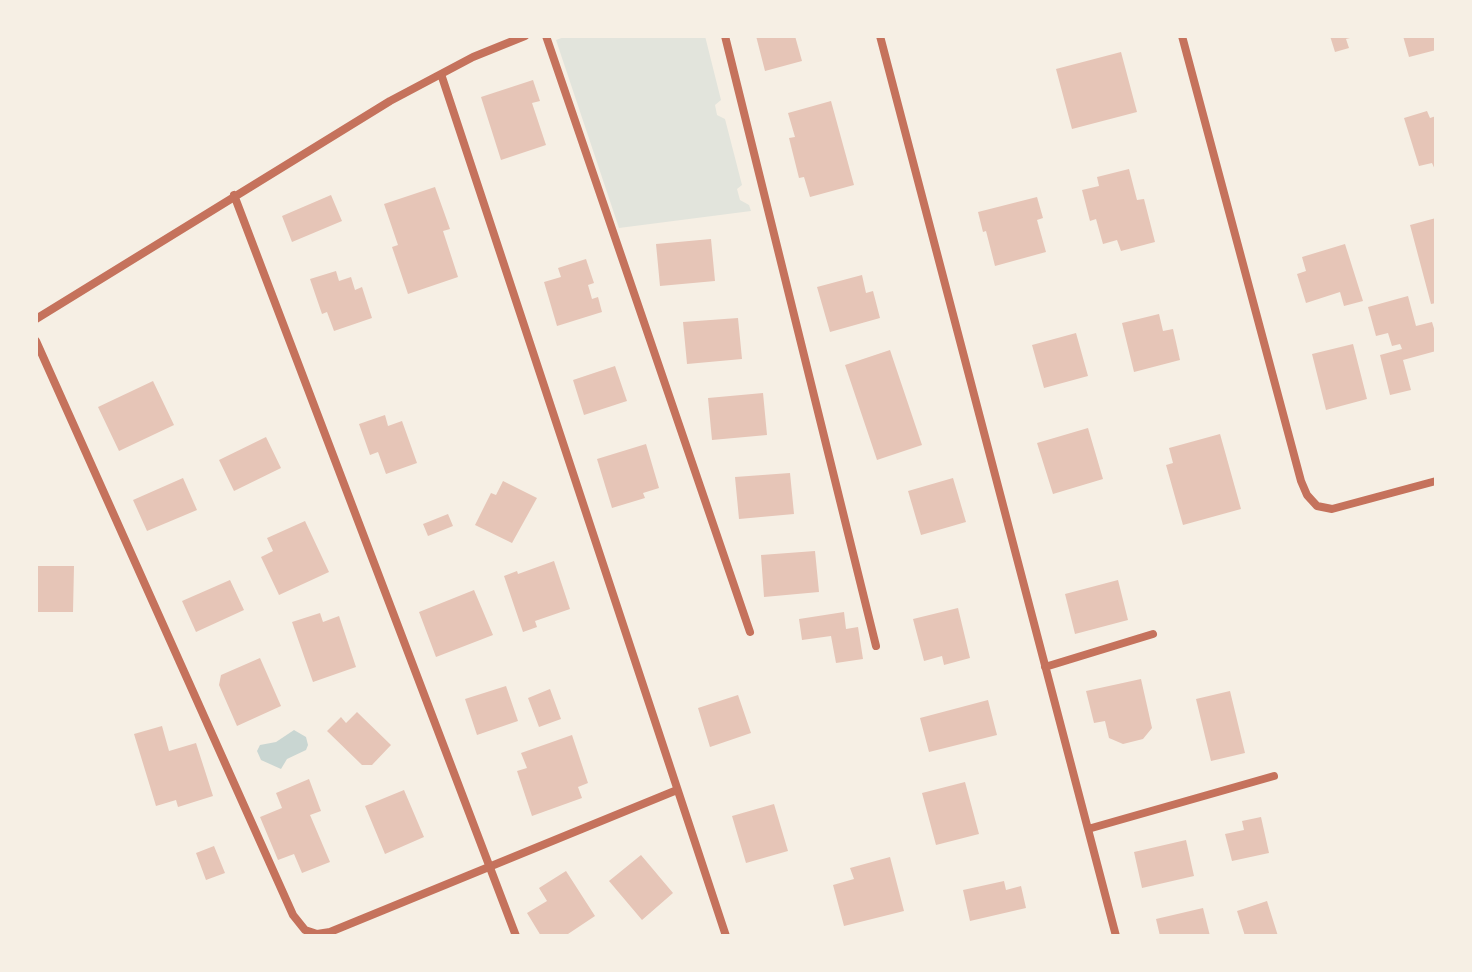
<!DOCTYPE html>
<html>
<head>
<meta charset="utf-8">
<style>
	body { margin:0 }
	#map { position:relative; width:1472px; height:972px; overflow:hidden; background:#f6efe4; font-family:"Noto Sans",sans-serif }
	canvas { display:block }
	.frame { position:absolute; inset:0; border:38px solid #f6efe4; pointer-events:none }
</style>
</head>
<body>
<div id="map">
<canvas width="1472" height="972"></canvas>
<div class="frame"></div>
</div>
<script>
const context = document.querySelector('canvas').getContext('2d');
context.lineJoin = 'round';
function fillPath(path, color) {
  context.fillStyle = color;
  context.fill(path, 'evenodd');
}
function shape(rows) {
  const path = new Path2D();
  for (const r of rows) {
    path.moveTo(r[0], r[1]);
    for (let i = 2; i < r.length; i += 2) path.lineTo(r[i], r[i + 1]);
  }
  return path;
}
function trace(path, color, width, dash) {
  context.strokeStyle = color;
  context.lineWidth = width;
  context.lineCap = dash ? 'butt' : 'round';
  context.setLineDash(dash || []);
  context.stroke(path);
}
fillPath(shape([
	[567,36,705,36,721,100,715,105,717,115,725,119,742,185,737,189,740,200,749,205,751,211,619,228,556,40]
]), '#e2e4dc');
fillPath(shape([
	[294,730,306,737,308,745,306,750,287,759,281,769,261,760,257,751,260,745,276,742]
]), '#c9d6d2');
fillPath(shape([
	[756,36,795,36,802,61,765,71],
	[1330,36,1353,36,1354,37,1346,39,1349,48,1335,52],
	[1403,36,1436,36,1436,50,1409,57],
	[1121,52,1137,112,1072,129,1056,69],
	[533,80,540,101,532,103,546,145,501,160,481,97],
	[831,101,854,185,810,197,804,177,799,178,789,138,795,137,788,113],
	[1427,111,1430,118,1436,116,1436,172,1432,163,1419,166,1404,118],
	[1129,169,1137,200,1144,199,1155,242,1121,251,1117,240,1103,244,1096,219,1090,221,1082,190,1099,186,1097,177],
	[435,187,450,229,443,231,458,277,408,294,392,247,398,245,384,204],
	[331,195,342,221,292,242,282,216],
	[1037,197,1043,218,1037,220,1046,252,995,266,986,231,983,232,978,212],
	[1436,218,1436,303,1431,304,1410,225],
	[711,239,715,281,660,286,656,244],
	[1345,244,1363,301,1344,306,1340,292,1306,303,1297,274,1306,271,1302,257],
	[586,259,594,283,588,285,592,299,598,297,602,312,557,326,544,282,561,277,558,268],
	[336,271,339,281,351,277,355,290,362,287,372,318,334,331,327,312,322,314,310,279],
	[862,275,866,293,873,291,880,318,830,332,817,287],
	[1408,296,1416,326,1432,322,1436,335,1436,351,1403,360,1411,390,1390,395,1380,355,1402,349,1400,344,1392,346,1388,333,1376,336,1368,307],
	[1159,314,1163,331,1173,329,1180,360,1134,372,1122,323],
	[738,318,742,359,687,364,683,322],
	[1076,333,1088,376,1044,388,1032,345],
	[1353,344,1367,399,1326,410,1312,354],
	[890,350,922,445,877,460,845,365],
	[615,366,627,401,584,415,573,380],
	[153,381,174,425,119,451,98,407],
	[763,393,767,435,712,440,708,398],
	[385,415,388,426,402,421,417,463,386,474,378,452,370,455,359,424],
	[1088,428,1103,479,1053,494,1037,443],
	[1220,434,1241,509,1183,525,1166,465,1173,463,1169,448],
	[266,437,281,468,234,491,219,460],
	[646,444,659,488,643,493,645,498,612,508,597,459],
	[790,473,794,514,739,519,735,477],
	[183,478,197,510,147,531,133,500],
	[953,478,966,522,921,535,908,491],
	[503,481,537,498,512,543,475,525,491,493,496,495],
	[448,514,453,526,428,536,423,524],
	[305,521,329,572,279,595,261,557,273,551,267,538],
	[815,551,819,592,764,597,761,555],
	[554,561,570,609,535,621,537,627,523,632,504,576,517,571,518,574],
	[36,566,74,566,73,612,36,612],
	[230,580,244,610,196,632,182,601],
	[1118,580,1128,620,1075,634,1065,594],
	[474,590,493,635,436,657,419,612],
	[958,608,970,658,944,665,942,656,924,661,913,619],
	[844,612,846,629,858,627,863,659,836,663,831,636,802,640,799,619],
	[320,613,323,622,339,616,356,667,313,682,292,622],
	[260,658,281,706,237,726,219,685,221,675],
	[1141,679,1152,728,1143,739,1123,744,1109,738,1105,721,1094,723,1086,691],
	[506,686,518,721,477,735,465,699],
	[550,689,561,719,539,727,528,698],
	[1230,691,1245,753,1211,761,1196,699],
	[738,695,751,733,710,747,698,708],
	[988,700,997,735,929,752,920,718],
	[357,712,391,745,372,765,362,765,327,731,341,717,346,723],
	[162,726,169,751,196,743,213,796,178,807,176,800,156,806,134,734],
	[572,735,588,783,578,787,582,798,532,816,517,771,527,768,521,753],
	[309,779,321,811,310,815,330,862,302,873,294,854,278,860,260,817,282,808,276,793],
	[965,782,979,834,936,845,922,793],
	[404,790,424,837,385,854,365,806],
	[774,804,788,851,746,863,732,816],
	[1261,817,1269,853,1232,861,1225,834,1244,830,1242,821],
	[1186,840,1194,876,1142,888,1134,852],
	[214,846,225,873,206,880,196,853],
	[641,855,673,893,642,920,609,881],
	[890,857,904,911,844,926,833,885,854,879,850,868],
	[566,871,595,916,568,934,569,936,541,936,527,913,547,901,539,888],
	[1004,881,1006,890,1021,886,1026,908,970,921,963,890],
	[1267,901,1278,936,1245,936,1237,911],
	[1203,908,1210,936,1160,936,1156,919]
]), '#e6c5b7');
trace(shape([
	[546,36,750,632],
	[725,36,876,646],
	[880,36,1116,936],
	[1182,36,1301,481,1307,495,1317,506,1332,509,1436,481],
	[441,74,726,936],
	[234,195,516,936],
	[36,319,390,101,473,57,525,36],
	[36,341,293,915,305,930,317,934,330,932,677,790],
	[1045,667,1153,634],
	[1088,829,1274,776]
]), '#c5725c', 8);
</script>
</body>
</html>
